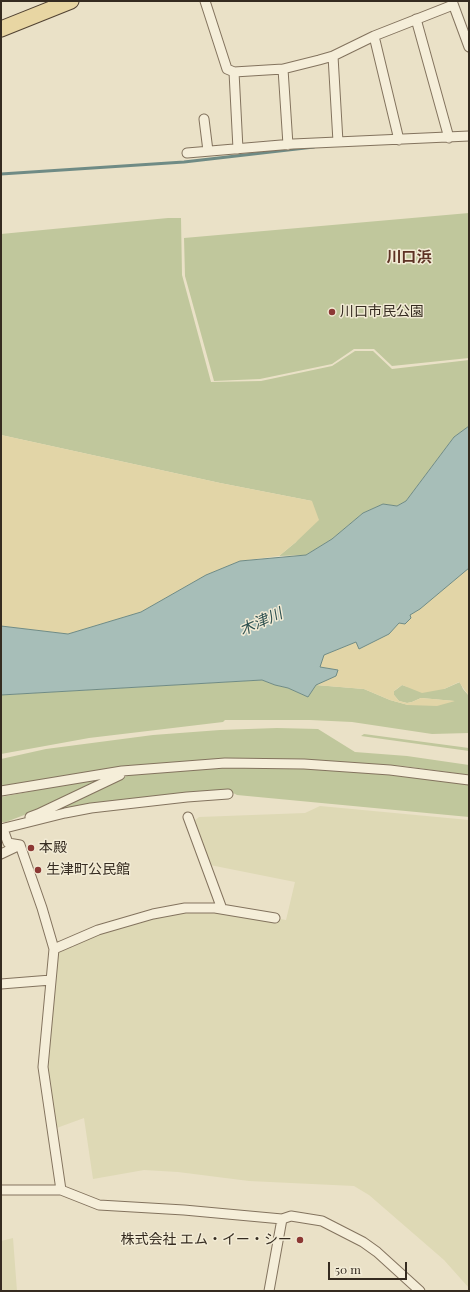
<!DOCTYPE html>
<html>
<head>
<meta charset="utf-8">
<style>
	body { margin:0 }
	#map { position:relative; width:470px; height:1292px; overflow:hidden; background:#eae1c7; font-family:"Playfair Display",serif }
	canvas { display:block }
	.frame { position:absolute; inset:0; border:2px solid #352b20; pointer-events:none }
	.scale { position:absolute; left:328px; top:1262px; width:79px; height:18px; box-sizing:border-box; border:2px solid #352b20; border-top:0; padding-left:5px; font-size:12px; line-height:14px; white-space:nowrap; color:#352b20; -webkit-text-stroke:3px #f2ebd5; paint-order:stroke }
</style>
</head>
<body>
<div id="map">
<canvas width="470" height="1292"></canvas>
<div class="frame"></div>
<div class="scale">50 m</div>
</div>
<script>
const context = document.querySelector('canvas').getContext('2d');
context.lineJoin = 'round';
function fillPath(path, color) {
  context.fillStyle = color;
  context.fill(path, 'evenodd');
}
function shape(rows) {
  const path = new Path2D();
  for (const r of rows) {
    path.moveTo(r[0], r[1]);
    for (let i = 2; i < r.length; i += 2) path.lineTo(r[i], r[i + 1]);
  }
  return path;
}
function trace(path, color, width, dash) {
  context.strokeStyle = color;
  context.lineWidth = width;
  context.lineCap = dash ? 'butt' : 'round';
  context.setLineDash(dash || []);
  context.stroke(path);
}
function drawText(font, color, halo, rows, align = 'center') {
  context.font = font + ' "Playfair Display","Noto Sans JP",serif';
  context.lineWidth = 3;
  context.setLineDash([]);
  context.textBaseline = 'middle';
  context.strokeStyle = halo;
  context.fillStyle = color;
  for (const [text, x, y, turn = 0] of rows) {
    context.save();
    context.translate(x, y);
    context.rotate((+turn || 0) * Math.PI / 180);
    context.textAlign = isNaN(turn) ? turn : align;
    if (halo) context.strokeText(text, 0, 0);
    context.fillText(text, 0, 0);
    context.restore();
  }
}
fillPath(shape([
	[320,806,469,820,469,1288,444,1260,369,1195,354,1186,249,1181,178,1172,144,1170,93,1179,84,1118,54,1129,46,1066,57,952,71,941,152,917,224,909,286,920,295,882,210,865,193,822,199,817,305,813],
	[13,1238,17,1291,1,1291,1,1241]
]), '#ded9b5');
fillPath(shape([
	[469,213,469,358,392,366,374,349,354,349,332,364,260,379,214,381,185,276,184,238],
	[168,218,181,218,182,275,211,382,261,381,332,366,355,351,373,351,392,369,469,360,469,426,454,437,406,501,397,506,383,504,363,513,332,539,306,555,279,556,296,542,312,501,220,483,1,435,1,234],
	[262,680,275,685,288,688,308,697,316,685,364,689,390,700,408,705,454,701,421,698,412,702,407,703,399,701,394,695,394,691,397,689,402,685,408,687,444,689,460,682,463,689,469,696,469,733,432,734,352,722,310,720,225,720,223,722,89,738,1,754,1,695],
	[277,728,318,729,355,752,407,756,469,765,469,775,403,766,307,760,261,760,173,763,122,768,1,790,1,759,46,749,153,735,220,730],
	[364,734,469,748,469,751,361,736],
	[223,767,313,768,424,778,469,784,469,817,237,795,229,791,44,815,131,774],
	[102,778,32,812,6,822,1,822,1,797]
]), '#c0c79c');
fillPath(shape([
	[1,435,220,483,312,501,319,520,296,542,279,556,240,561,206,575,141,612,68,634,1,626],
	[469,568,469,696,459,682,444,689,422,693,402,685,394,691,394,695,399,701,407,703,412,702,421,698,455,701,437,706,408,705,390,700,364,689,316,685,336,676,338,670,320,667,324,655,356,642,359,649,389,634,399,623,405,624,411,618,409,615,420,609]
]), '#e2d5a7');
const water = shape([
	[469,426,469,568,420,609,410,615,411,618,405,624,399,623,389,634,359,649,356,642,324,655,320,667,338,670,336,676,316,685,308,697,288,688,275,685,262,680,1,695,1,626,68,634,141,612,206,575,240,561,306,555,332,539,363,513,383,504,397,506,406,501,454,437,469,426]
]);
fillPath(water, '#a7beb8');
trace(water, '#6f8b85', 1);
trace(shape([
	[1,174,184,162,314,147]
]), '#6f8b85', 3);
const street = shape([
	[205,1,227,69,234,72,283,69,319,60,333,56,374,36,453,5],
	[452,1,469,47],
	[416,19,449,138],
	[374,36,399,140],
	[333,56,338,142],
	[283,69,288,145],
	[234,72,238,149],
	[204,119,208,151],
	[187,153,293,144,469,136],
	[1,791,122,771,225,763,304,764,390,770,469,780],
	[30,817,38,814,120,775],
	[188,817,222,909],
	[1,829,65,813,91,808,187,797,228,794],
	[3,829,8,843,20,845],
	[20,845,42,908,54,949,43,1067,61,1190],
	[1,854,20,845],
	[54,949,98,930,153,914,185,908,215,908,275,918],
	[1,984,51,980],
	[1,1190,61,1190,99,1205,184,1210,282,1219,291,1216,322,1221,363,1242,377,1252,420,1291],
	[269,1291,282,1219]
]);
const primary = shape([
	[1,29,71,1]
]);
trace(street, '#83735e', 11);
trace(primary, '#514232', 17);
trace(street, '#f5eed9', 9);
trace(primary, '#e8d6a3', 15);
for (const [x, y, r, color] of [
	[332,312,4,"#8c3834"],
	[31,848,4,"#8c3834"],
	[38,870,4,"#8c3834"],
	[300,1240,4,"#8c3834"]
]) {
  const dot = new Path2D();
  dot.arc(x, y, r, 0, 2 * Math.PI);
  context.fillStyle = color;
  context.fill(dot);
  trace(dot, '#f2ebd5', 1.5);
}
drawText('14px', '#352b20', '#f2ebd5', [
	["川口市民公園",340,312],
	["本殿",39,848],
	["生津町公民館",46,870],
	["株式会社 エム・イー・シー",292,1240,"right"]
], 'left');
drawText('bold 15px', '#5d3224', '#f2ebd5', [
	["川口浜",409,257]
]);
drawText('italic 15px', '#315352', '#f2ebd5', [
	["木津川",261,622,-24]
]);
</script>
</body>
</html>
